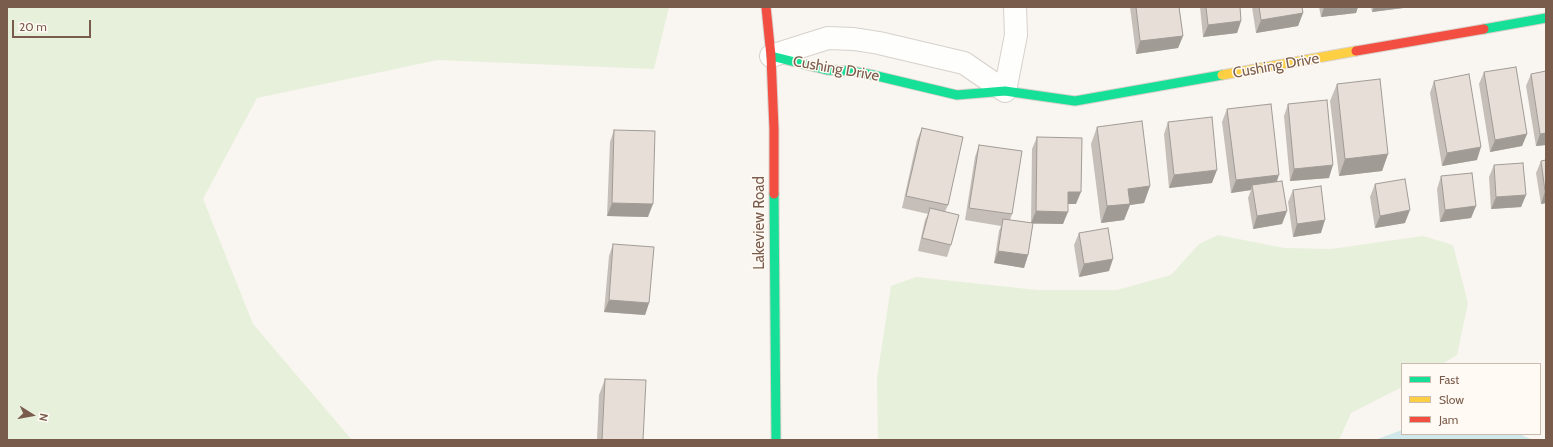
<!DOCTYPE html>
<html>
<head>
<meta charset="utf-8">
<style>
	body { margin:0 }
	#map { position:relative; width:1553px; height:447px; overflow:hidden; background:#f9f5f0; font-family:Cabin,sans-serif }
	canvas { display:block }
	.frame { position:absolute; inset:0; border:8px solid #7a5c4d; pointer-events:none }
	.legend { position:absolute; left:1401px; top:363px; width:140px; height:72px; box-sizing:border-box; background:#fffaf3; border:1px solid #cabbb1; margin:0; padding:5px 7px; list-style:none; font-size:12px; color:#7a5c4d }
	.legend li { display:flex; align-items:center; gap:8px; height:20px }
	.legend b { width:20px; border:1px solid #cabbb1 }
	.north { position:absolute; left:12px; top:395px; width:40px; height:40px; -webkit-text-stroke:3px #fffaf3; paint-order:stroke; rotate:101deg; font-size:11px; font-weight:700; line-height:16px; text-align:center; color:#7a5c4d }
	.north::after { content:''; display:block; margin:auto; width:14px; height:18px; background:#7a5c4d; clip-path:polygon(50% 0,100% 100%,50% 72%,0 100%) }
	.scale { position:absolute; left:12px; top:20px; width:79px; height:18px; box-sizing:border-box; border:2px solid #7a5c4d; border-top:0; padding-left:5px; font-size:12px; line-height:14px; white-space:nowrap; color:#7a5c4d; -webkit-text-stroke:3px #fffaf3; paint-order:stroke }
</style>
</head>
<body>
<div id="map">
<canvas width="1553" height="447"></canvas>
<div class="frame"></div>
<ul class="legend">
<li><b style="height:5px;background:#16e098"></b>Fast</li>
<li><b style="height:5px;background:#ffcf43"></b>Slow</li>
<li><b style="height:5px;background:#f24e42"></b>Jam</li>
</ul>
<div class="north">N</div>
<div class="scale">20 m</div>
</div>
<script>
const context = document.querySelector('canvas').getContext('2d');
context.lineJoin = 'round';
function fillPath(path, color) {
  context.fillStyle = color;
  context.fill(path, 'evenodd');
}
function shape(rows) {
  const path = new Path2D();
  for (const r of rows) {
    path.moveTo(r[0], r[1]);
    for (let i = 2; i < r.length; i += 2) path.lineTo(r[i], r[i + 1]);
  }
  return path;
}
function trace(path, color, width, dash) {
  context.strokeStyle = color;
  context.lineWidth = width;
  context.lineCap = dash ? 'butt' : 'round';
  context.setLineDash(dash || []);
  context.stroke(path);
}
function drawText(font, color, halo, rows, align = 'center') {
  context.font = font + ' Cabin,sans-serif';
  context.lineWidth = 3;
  context.setLineDash([]);
  context.textBaseline = 'middle';
  context.strokeStyle = halo;
  context.fillStyle = color;
  for (const [text, x, y, turn = 0] of rows) {
    context.save();
    context.translate(x, y);
    context.rotate((+turn || 0) * Math.PI / 180);
    context.textAlign = isNaN(turn) ? turn : align;
    if (halo) context.strokeText(text, 0, 0);
    context.fillText(text, 0, 0);
    context.restore();
  }
}
fillPath(shape([
	[7,7,669,7,654,69,438,60,257,98,203,199,253,324,352,440,7,440],
	[1218,235,1284,248,1331,249,1423,236,1453,245,1468,303,1457,355,1442,364,1402,364,1402,387,1351,413,1339,440,878,440,877,378,891,286,916,277,1037,290,1117,290,1171,275,1199,244]
]), '#e7f0db');
fillPath(shape([
	[1402,430,1402,434,1519,434,1533,440,1375,440]
]), '#d0e8ea');
const street = shape([
	[771,56,828,38,854,39,879,43,964,63,1005,91,1016,35,1015,7]
]);
const fast = shape([
	[1484,29,1546,18],
	[771,56,827,70,851,71,873,75,957,95,1005,91,1075,101,1222,75],
	[774,194,776,440]
]);
const slow = shape([
	[1222,75,1356,51]
]);
const jam = shape([
	[766,7,771,56,774,129,774,194],
	[1356,51,1484,29]
]);
trace(street, '#d7d1cb', 24);
trace(fast, '#d9d2cb', 11);
trace(slow, '#d9d2cb', 11);
trace(jam, '#d9d2cb', 11);
trace(street, '#fefefd', 22);
trace(fast, '#16e098', 9);
trace(slow, '#ffcf43', 9);
trace(jam, '#f24e42', 9);
fillPath(shape([
	[1130,7,1179,7,1183,36,1178,48,1136,54],
	[1200,7,1240,7,1241,21,1237,33,1203,37],
	[1252,7,1302,7,1303,13,1298,26,1256,33],
	[1319,7,1358,7,1356,13,1321,17],
	[1371,7,1411,7,1372,12],
	[1484,72,1527,134,1522,146,1490,152,1479,84],
	[1531,74,1546,145,1536,146,1526,86],
	[1434,81,1477,160,1442,166,1430,93],
	[1337,84,1388,154,1382,171,1339,176,1330,101],
	[1288,104,1329,178,1290,181,1284,116],
	[1227,109,1277,181,1287,211,1282,224,1253,229,1248,198,1251,190,1231,193,1222,122],
	[1168,122,1212,183,1169,188,1164,134],
	[1097,127,1150,186,1144,203,1130,205,1124,220,1101,223,1091,144],
	[922,128,948,205,945,212,951,245,947,257,918,251,925,220,928,214,902,208,917,140],
	[614,130,648,217,607,216,610,142],
	[1037,137,1076,204,1068,204,1063,224,1033,224,1028,255,1024,268,994,263,999,231,1001,226,965,220,975,157,979,145,1012,214,1010,220,1031,223,1032,149],
	[1546,160,1546,203,1541,204,1536,173,1541,161],
	[1494,165,1526,195,1521,207,1491,209,1489,177],
	[1441,176,1476,206,1471,218,1440,222,1437,189],
	[1375,184,1405,223,1375,228,1370,197],
	[1293,190,1321,233,1293,237,1288,202],
	[1079,233,1109,271,1079,277,1074,245],
	[613,244,649,303,645,315,604,312,609,256],
	[605,379,643,440,597,440,599,395]
]), '#c6bfb9');
fillPath(shape([
	[1324,7,1358,7,1356,13,1321,17],
	[1374,7,1411,7,1372,12],
	[1303,13,1298,26,1256,33,1261,20],
	[1241,21,1237,33,1203,37,1208,25],
	[1183,36,1178,48,1136,54,1140,41],
	[1546,133,1546,145,1536,146,1540,134],
	[1527,134,1522,146,1490,152,1495,140],
	[1481,147,1477,160,1442,166,1447,153],
	[1388,154,1382,171,1339,176,1345,159],
	[1333,165,1329,178,1290,181,1294,169],
	[1217,170,1212,183,1169,188,1174,175],
	[1279,175,1275,187,1252,185,1251,190,1231,193,1236,180],
	[1150,186,1144,203,1130,205,1124,220,1101,223,1107,206,1128,189],
	[1545,191,1546,191,1546,203,1541,204],
	[1068,192,1081,192,1076,204,1064,204],
	[1526,195,1521,207,1491,209,1496,197],
	[612,203,653,204,648,217,607,216],
	[1476,206,1471,218,1440,222,1445,210],
	[1410,210,1405,223,1375,228,1380,216],
	[1036,211,1068,212,1063,224,1031,223],
	[1287,211,1282,224,1253,229,1257,216],
	[1325,220,1321,233,1293,237,1297,224],
	[998,251,1028,255,1024,268,994,263],
	[1113,259,1109,271,1079,277,1084,264],
	[609,300,649,303,645,315,604,312]
]), '#a19b96');
const building = shape([
	[1136,7,1179,7,1183,36,1140,41,1136,7],
	[1206,7,1240,7,1241,21,1208,25,1206,7],
	[1259,7,1302,7,1303,13,1261,20,1259,7],
	[1516,67,1527,134,1495,140,1484,72,1516,67],
	[1546,71,1546,133,1540,134,1531,74,1546,71],
	[1469,74,1481,147,1447,153,1434,81,1469,74],
	[1380,79,1388,154,1345,159,1337,84,1380,79],
	[1327,100,1333,165,1294,169,1288,104,1327,100],
	[1271,104,1279,175,1236,180,1227,109,1271,104],
	[1212,117,1217,170,1174,175,1168,122,1212,117],
	[1142,121,1150,186,1128,189,1130,204,1107,206,1097,127,1142,121],
	[922,128,963,137,948,205,906,196,922,128],
	[614,130,655,131,653,204,612,203,614,130],
	[1037,137,1082,138,1081,192,1068,192,1068,212,1036,211,1037,137],
	[979,145,1022,151,1012,214,969,208,979,145],
	[1546,160,1546,191,1545,191,1541,161,1546,160],
	[1523,163,1526,195,1496,197,1494,165,1523,163],
	[1472,173,1476,206,1445,210,1441,176,1472,173],
	[1405,179,1410,210,1380,216,1375,184,1405,179],
	[1282,181,1287,211,1257,216,1252,185,1282,181],
	[1321,186,1325,220,1297,224,1293,190,1321,186],
	[930,208,959,215,951,245,922,238,930,208],
	[1003,219,1033,223,1028,255,998,251,1003,219],
	[1108,228,1113,259,1084,264,1079,233,1108,228],
	[613,244,654,247,649,303,609,300,613,244],
	[605,379,646,380,643,440,602,440,605,379]
]);
fillPath(building, '#e6ded7');
trace(building, '#a19b96', 1);
drawText('15px', '#7a5c4d', '#fffaf3', [
	["Cushing Drive",1276,66,-10],
	["Cushing Drive",836,69,10],
	["Lakeview Road",760,223,-90]
]);
</script>
</body>
</html>
